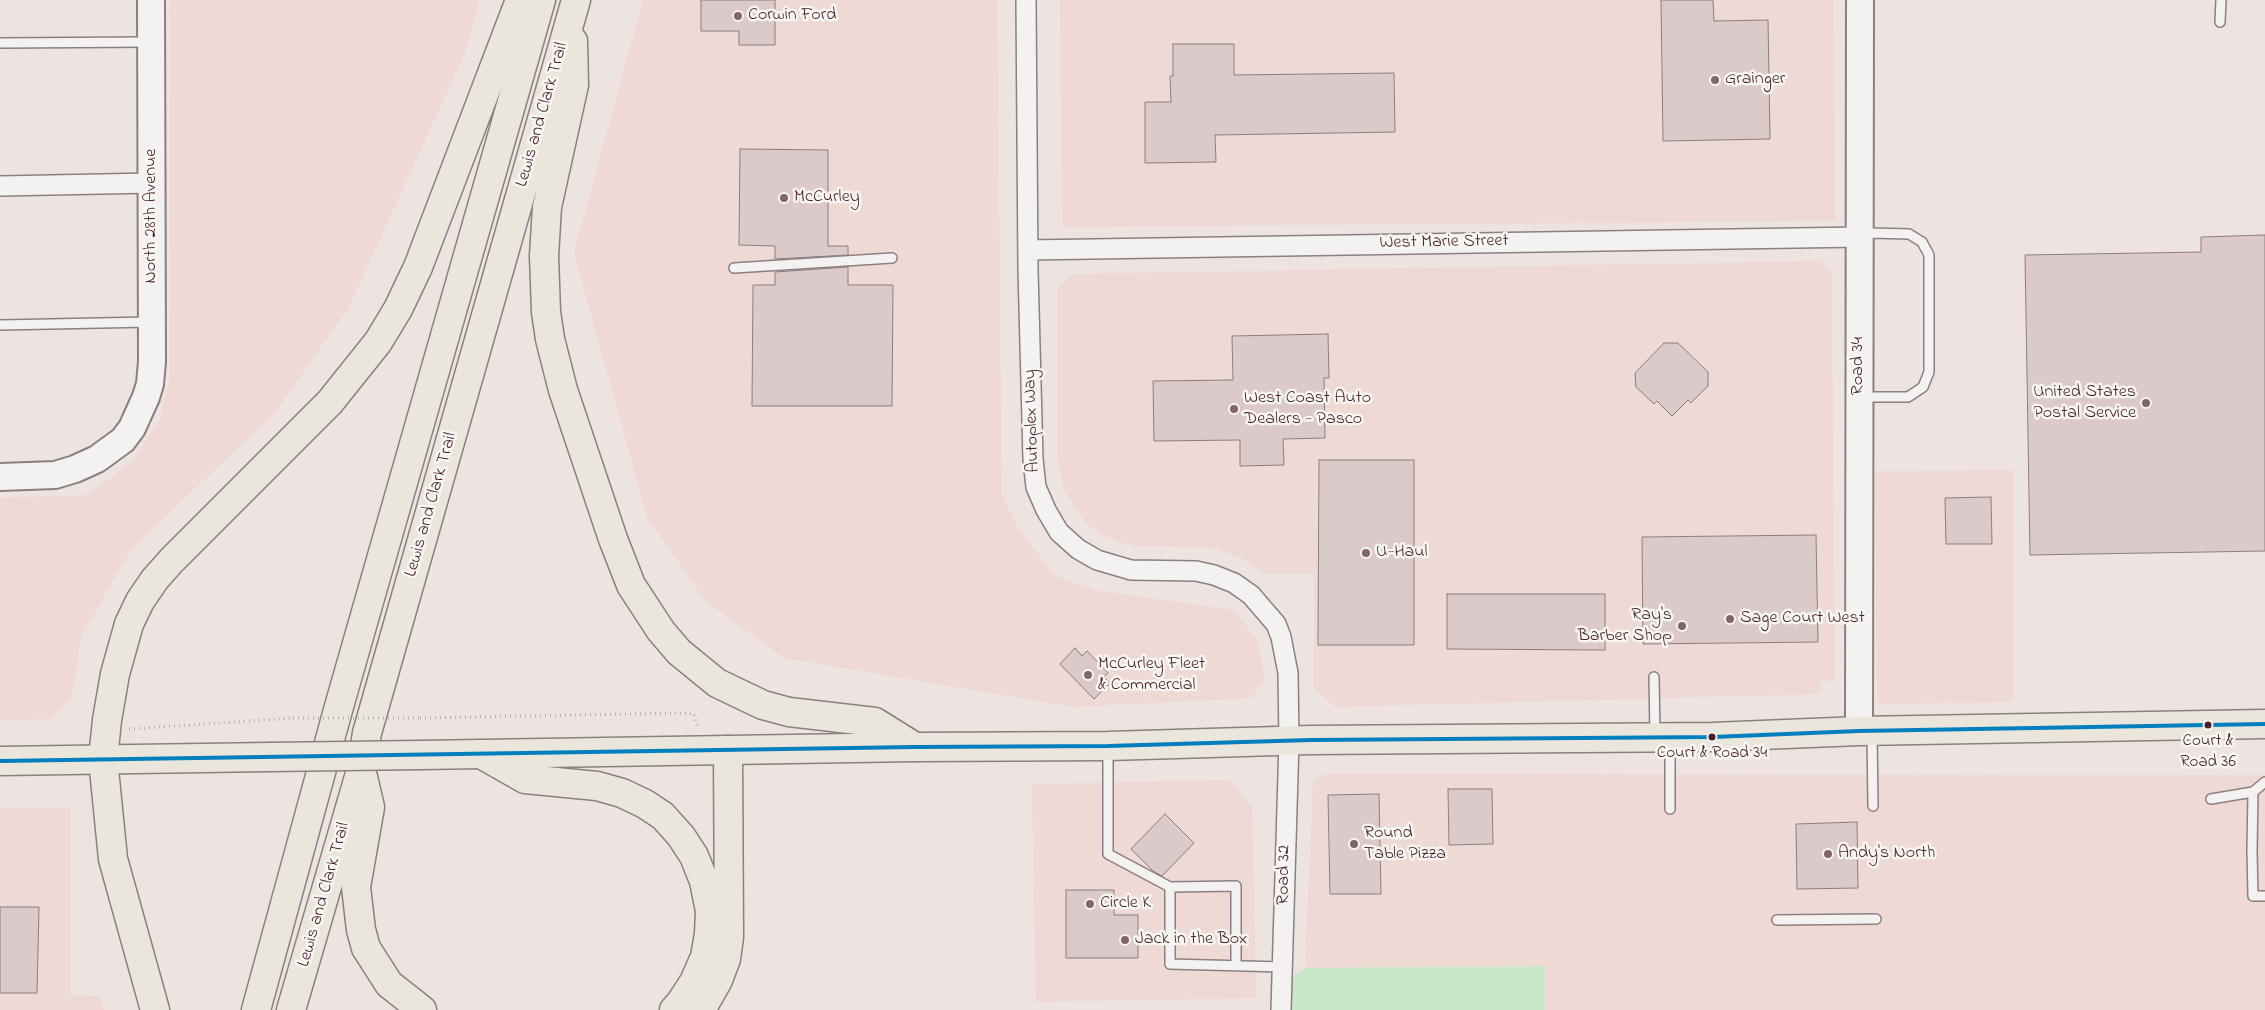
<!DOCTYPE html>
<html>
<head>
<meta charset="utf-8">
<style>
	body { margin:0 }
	canvas { display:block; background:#ede3e0 }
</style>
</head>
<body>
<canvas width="2265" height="1010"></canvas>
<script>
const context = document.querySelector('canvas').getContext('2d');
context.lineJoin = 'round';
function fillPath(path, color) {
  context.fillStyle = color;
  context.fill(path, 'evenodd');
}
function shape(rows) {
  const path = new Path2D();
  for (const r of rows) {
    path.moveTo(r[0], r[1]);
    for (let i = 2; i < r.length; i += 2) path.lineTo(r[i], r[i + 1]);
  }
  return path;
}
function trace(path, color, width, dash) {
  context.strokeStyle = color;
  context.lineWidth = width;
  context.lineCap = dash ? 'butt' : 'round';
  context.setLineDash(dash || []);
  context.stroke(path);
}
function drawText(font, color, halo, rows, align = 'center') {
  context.font = font + ' "Indie Flower",sans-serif';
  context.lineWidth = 5;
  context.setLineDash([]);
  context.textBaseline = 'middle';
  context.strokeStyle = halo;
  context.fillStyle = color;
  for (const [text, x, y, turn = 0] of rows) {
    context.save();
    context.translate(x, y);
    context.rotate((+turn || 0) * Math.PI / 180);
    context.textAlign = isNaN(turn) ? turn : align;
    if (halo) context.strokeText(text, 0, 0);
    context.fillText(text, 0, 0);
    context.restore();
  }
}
fillPath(shape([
	[169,0,480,0,465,53,348,309,274,414,132,548,81,637,72,697,50,719,0,720,0,498,88,495,132,461,160,420,170,376],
	[643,0,997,0,1002,494,1018,528,1054,575,1094,590,1234,610,1257,640,1265,678,1252,698,1073,707,784,658,705,601,647,517,574,253],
	[1060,0,1834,0,1835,221,1062,227],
	[1820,261,1832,273,1835,681,1820,681,1820,694,1335,707,1314,688,1314,574,1265,574,1242,559,1226,552,1206,547,1135,546,1118,542,1103,535,1086,523,1064,490,1058,458,1058,288,1073,274],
	[2013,470,2013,702,1877,704,1875,471],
	[1326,774,2265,775,2265,1010,1545,1010,1545,966,1305,968,1313,781],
	[1229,780,1252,806,1256,998,1036,1002,1032,784],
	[0,808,70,808,70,995,100,996,105,1010,0,1010]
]), '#eed9d4');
fillPath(shape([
	[1545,966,1545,1010,1290,1010,1290,978,1305,968]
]), '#cae8c8');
const building = shape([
	[701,0,775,0,775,45,739,45,739,31,701,31,701,0],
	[1661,0,1713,0,1714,21,1768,20,1770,139,1663,141,1661,0],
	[1173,44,1234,44,1234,75,1394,73,1395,132,1215,135,1216,162,1145,163,1145,102,1171,102,1170,76,1173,76,1173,44],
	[740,149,828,150,828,246,848,246,848,255,775,259,775,246,739,245,740,149],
	[2265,235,2265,551,2030,555,2025,255,2201,252,2201,237,2265,235],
	[848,267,848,285,893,285,892,406,752,406,753,285,775,285,775,272,848,267],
	[1328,334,1329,378,1324,378,1325,438,1283,439,1284,465,1240,466,1240,440,1154,441,1153,381,1233,380,1232,336,1328,334],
	[1664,343,1678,343,1708,372,1708,386,1691,403,1688,400,1672,416,1657,401,1654,404,1636,387,1635,373,1664,343],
	[1319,460,1414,460,1414,645,1318,645,1319,460],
	[1991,497,1992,544,1946,544,1945,498,1991,497],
	[1816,535,1818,642,1643,644,1642,537,1816,535],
	[1447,594,1605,594,1605,650,1447,649,1447,594],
	[1075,648,1082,656,1087,651,1108,673,1104,677,1110,683,1094,699,1060,664,1075,648],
	[1448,789,1492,789,1493,844,1449,845,1448,789],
	[1379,794,1381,894,1330,894,1328,795,1379,794],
	[1165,814,1194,843,1162,876,1153,871,1131,849,1165,814],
	[1857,822,1858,888,1797,889,1796,824,1857,822],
	[1066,890,1114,890,1114,915,1138,915,1138,958,1066,958,1066,890],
	[0,907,39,907,37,993,0,993,0,907]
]);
fillPath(building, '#dbcac9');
trace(building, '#8c7f80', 1);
const lane = shape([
	[2220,22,2221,0],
	[0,43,149,42],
	[734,268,892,258],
	[0,325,150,322],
	[1862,397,1908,397,1923,387,1929,372,1929,255,1922,242,1909,234,1870,233,1862,236],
	[1654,677,1655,735],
	[1872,734,1873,806],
	[1670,739,1670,809],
	[1108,749,1108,854,1170,887,1170,964,1283,967],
	[2265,782,2253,792,2252,851,2253,896,2265,896],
	[2211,799,2253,792],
	[1170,887,1236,886,1236,965],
	[1777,920,1876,919]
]);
const street = shape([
	[1026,0,1028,270,1033,459,1036,487,1046,510,1059,532,1078,549,1097,560,1131,570,1196,571,1214,575,1234,583,1251,595,1276,624,1281,637,1288,673,1289,741,1281,1010],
	[0,186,152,183],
	[1028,250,1860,237]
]);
const secondary = shape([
	[0,477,55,475,75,469,97,459,123,440,132,428,146,397,150,384,152,361,151,0],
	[1859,731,1860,0]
]);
const primary = shape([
	[420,755,915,747,1108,746,1311,740,1713,737,1859,731,2265,724],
	[0,761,270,757]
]);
const highway = shape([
	[573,41,574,85,547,207,544,256,546,312,550,339,563,390,613,539,631,585,661,631,679,652,717,683,763,705,789,712,875,722,915,747],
	[481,754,525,779,597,786,622,793,645,804,663,816,681,836,694,856,704,881,710,911,709,934,705,957,694,982,681,1002,674,1010],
	[362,773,370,807,356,887,361,930,366,948,389,984,422,1010],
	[155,1010,113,859,103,759,107,720,115,674,129,624,140,601,155,579,172,560,330,402,378,342,398,309,418,267,520,0],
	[256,1010,338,710,541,0],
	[291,1010,361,770,367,733,576,0],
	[701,1010,718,980,726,959,729,937,728,750]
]);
trace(lane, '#8c7f80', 12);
trace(street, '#8c7f80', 22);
trace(secondary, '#8c7f80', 30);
trace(primary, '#8c7f80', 31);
trace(highway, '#8c7f80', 31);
trace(shape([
	[420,718,680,713,694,714,698,728],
	[129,729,293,718]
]), '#b5afaf', 3, [1, 4]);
trace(lane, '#f4f2f0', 9);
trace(street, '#f4f2f0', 19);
trace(secondary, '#f4f2f0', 26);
trace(primary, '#ebe6dc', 28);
trace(highway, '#ebe6dc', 28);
const primaryBridge = shape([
	[270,757,420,755]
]);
trace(primaryBridge, '#8c7f80', 31, []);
trace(shape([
	[293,718,420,718]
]), '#b5afaf', 3, [1, 4]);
trace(primaryBridge, '#ebe6dc', 28);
trace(shape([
	[0,761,915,747,1108,746,1311,740,1713,737,1859,731,2265,724]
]), '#007fbe', 4);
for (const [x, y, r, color] of [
	[738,16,5,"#83646a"],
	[1715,80,5,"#83646a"],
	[784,198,5,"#83646a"],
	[2146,403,5,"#83646a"],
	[1234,409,5,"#83646a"],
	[1366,553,5,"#83646a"],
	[1730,619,5,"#83646a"],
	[1682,626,5,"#83646a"],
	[1088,675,5,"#83646a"],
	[2208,725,4.5,"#4a1f2b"],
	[1712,737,4.5,"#4a1f2b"],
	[1354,844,5,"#83646a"],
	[1828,854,5,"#83646a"],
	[1090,904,5,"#83646a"],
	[1125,940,5,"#83646a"]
]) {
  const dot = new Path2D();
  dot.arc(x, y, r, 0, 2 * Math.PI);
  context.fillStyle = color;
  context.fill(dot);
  trace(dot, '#f6f6f2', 2);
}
drawText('17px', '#4a1f2b', '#f6f6f2', [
	["Court &",2208,742],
	["Road 36",2208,763],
	["Court & Road 34",1712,754]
]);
drawText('18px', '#4a1f2b', '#f6f6f2', [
	["Corwin Ford",748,16],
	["Grainger",1725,80],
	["McCurley",794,198],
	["United States",2136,393,"right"],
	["Postal Service",2136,414,"right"],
	["West Coast Auto",1244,399],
	["Dealers - Pasco",1244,420],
	["U-Haul",1376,553],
	["Ray's",1672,616,"right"],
	["Barber Shop",1672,637,"right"],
	["Sage Court West",1740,619],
	["McCurley Fleet",1098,665],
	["& Commercial",1098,686],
	["Round",1364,834],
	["Table Pizza",1364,855],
	["Andy's North",1838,854],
	["Circle K",1100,904],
	["Jack in the Box",1135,940]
], 'left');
drawText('18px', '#4a1f2b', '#f6f6f2', [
	["Lewis and Clark Trail",543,115,-74],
	["North 28th Avenue",152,216,-90],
	["West Marie Street",1444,243,-1],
	["Road 34",1859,366,-90],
	["Autoplex Way",1033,421,-92],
	["Lewis and Clark Trail",432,505,-74],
	["Road 32",1285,875,-89],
	["Lewis and Clark Trail",325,895,-74]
]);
</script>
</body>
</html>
